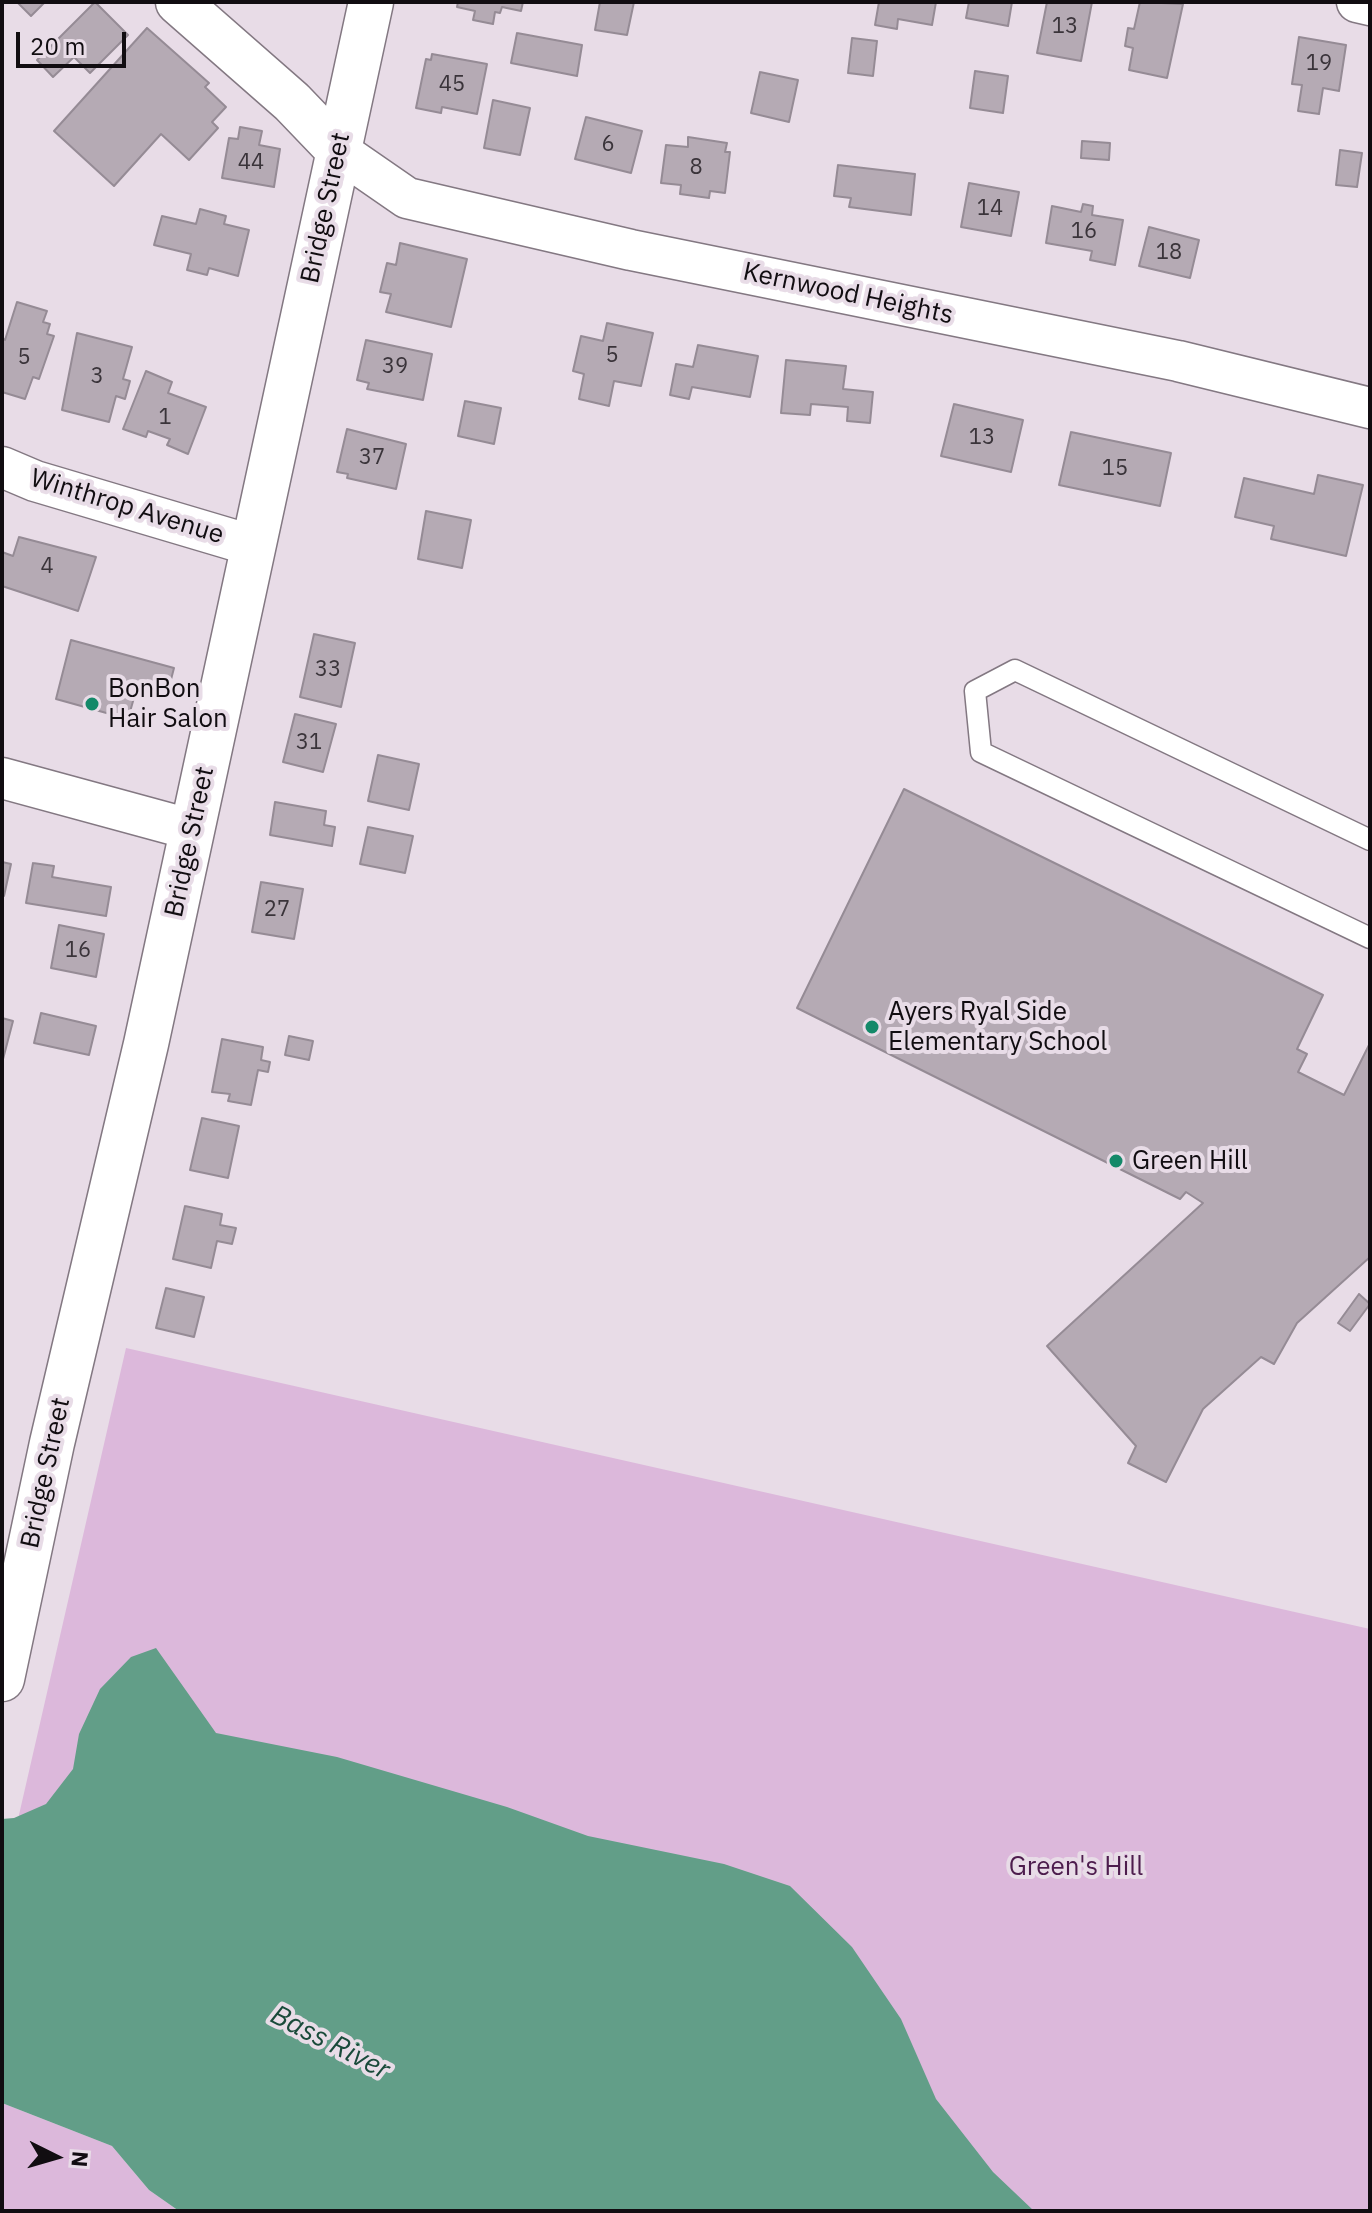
<!DOCTYPE html>
<html>
<head>
<meta charset="utf-8">
<style>
	body { margin:0 }
	#map { position:relative; width:1372px; height:2213px; overflow:hidden; background:#e8dce7; font-family:"IBM Plex Sans",sans-serif }
	canvas { display:block }
	.frame { position:absolute; inset:0; border:4px solid #110d11; pointer-events:none }
	.north { position:absolute; left:16px; top:2117px; width:80px; height:80px; -webkit-text-stroke:6px #e8dce7; paint-order:stroke; rotate:95deg; font-size:22px; font-weight:700; line-height:32px; text-align:center; color:#110d11 }
	.north::after { content:''; display:block; margin:auto; width:28px; height:36px; background:#110d11; clip-path:polygon(50% 0,100% 100%,50% 72%,0 100%) }
	.scale { position:absolute; left:16px; top:32px; width:110px; height:36px; box-sizing:border-box; border:4px solid #110d11; border-top:0; padding-left:10px; font-size:24px; line-height:28px; white-space:nowrap; color:#110d11; -webkit-text-stroke:6px #e8dce7; paint-order:stroke }
</style>
</head>
<body>
<div id="map">
<canvas width="1372" height="2213"></canvas>
<div class="frame"></div>
<div class="north">N</div>
<div class="scale">20 m</div>
</div>
<script>
const context = document.querySelector('canvas').getContext('2d');
context.lineJoin = 'round';
function fillPath(path, color) {
  context.fillStyle = color;
  context.fill(path, 'evenodd');
}
function shape(rows) {
  const path = new Path2D();
  for (const r of rows) {
    path.moveTo(r[0], r[1]);
    for (let i = 2; i < r.length; i += 2) path.lineTo(r[i], r[i + 1]);
  }
  return path;
}
function trace(path, color, width, dash) {
  context.strokeStyle = color;
  context.lineWidth = width;
  context.lineCap = dash ? 'butt' : 'round';
  context.setLineDash(dash || []);
  context.stroke(path);
}
function drawText(font, color, halo, rows, align = 'center') {
  context.font = font + ' "IBM Plex Sans",sans-serif';
  context.lineWidth = 8;
  context.setLineDash([]);
  context.textBaseline = 'middle';
  context.strokeStyle = halo;
  context.fillStyle = color;
  for (const [text, x, y, turn = 0] of rows) {
    context.save();
    context.translate(x, y);
    context.rotate((+turn || 0) * Math.PI / 180);
    context.textAlign = isNaN(turn) ? turn : align;
    if (halo) context.strokeText(text, 0, 0);
    context.fillText(text, 0, 0);
    context.restore();
  }
}
fillPath(shape([
	[126,1348,1370,1629,1370,2211,995,2211,13,1841],
	[2,2103,112,2146,149,2190,179,2211,2,2211]
]), '#dcb8db');
fillPath(shape([
	[156,1648,216,1733,337,1757,507,1807,588,1836,724,1864,790,1886,852,1947,901,2019,936,2099,993,2172,1034,2211,179,2211,149,2190,112,2146,2,2103,2,1819,14,1818,46,1804,73,1769,79,1734,100,1689,131,1657]
]), '#629e88');
const building = shape([
	[17,2,45,2,31,16,17,2],
	[95,2,128,35,90,73,74,57,53,77,37,60,95,2],
	[458,2,523,2,521,11,502,7,500,13,495,12,493,24,473,20,475,11,457,7,458,2],
	[600,2,634,2,627,35,595,30,600,2],
	[879,2,936,2,932,25,898,19,897,29,875,25,879,2],
	[969,2,1012,2,1008,26,966,18,969,2],
	[1047,2,1092,2,1081,61,1037,53,1047,2],
	[1140,2,1183,4,1167,78,1129,70,1133,48,1125,46,1128,28,1134,29,1140,2],
	[147,28,209,83,205,87,226,107,212,122,218,128,189,160,161,134,114,186,54,131,147,28],
	[517,33,582,45,577,76,511,63,517,33],
	[1299,37,1346,45,1339,91,1323,88,1319,114,1298,111,1302,85,1292,84,1299,37],
	[852,38,877,41,873,76,848,73,852,38],
	[432,54,487,64,477,114,442,107,441,113,416,108,426,59,431,60,432,54],
	[975,71,1008,76,1003,113,970,108,975,71],
	[760,72,798,80,789,122,751,113,760,72],
	[493,100,530,108,520,155,484,148,493,100],
	[586,117,642,131,631,173,575,159,586,117],
	[240,127,262,131,259,145,280,149,274,187,222,178,229,138,238,139,240,127],
	[688,137,727,143,725,152,730,152,725,193,710,191,709,198,680,194,681,185,661,183,666,145,688,147,688,137],
	[1082,141,1110,143,1109,160,1081,158,1082,141],
	[1340,150,1362,153,1357,187,1336,185,1340,150],
	[838,165,915,174,911,215,849,207,851,198,834,196,838,165],
	[969,183,1019,192,1011,236,961,227,969,183],
	[1083,204,1093,206,1092,215,1123,220,1115,265,1090,260,1092,251,1046,243,1052,206,1081,212,1083,204],
	[200,209,226,216,224,224,249,230,238,276,209,268,207,275,187,270,191,254,154,245,162,216,196,224,200,209],
	[1149,227,1199,240,1190,278,1139,266,1149,227],
	[400,243,467,259,451,327,386,312,391,294,380,292,387,263,396,265,400,243],
	[17,302,47,311,43,322,50,324,47,334,54,336,39,379,33,377,25,399,2,392,2,338,5,340,17,302],
	[607,323,653,333,641,386,614,381,609,406,579,399,584,374,573,371,581,336,603,341,607,323],
	[77,333,132,347,123,379,130,381,125,399,116,396,109,422,62,410,77,333],
	[366,340,432,354,423,400,367,389,369,383,357,380,366,340],
	[698,345,758,356,750,397,692,387,689,399,670,395,676,364,693,367,698,345],
	[786,360,846,366,843,389,873,392,870,423,847,421,848,407,811,404,810,415,781,413,786,360],
	[146,371,172,382,168,393,206,407,188,454,167,445,170,439,148,431,146,437,123,429,146,371],
	[465,401,501,408,494,444,458,436,465,401],
	[954,404,1023,420,1011,472,941,456,954,404],
	[347,429,406,444,396,489,347,478,348,474,337,472,347,429],
	[1071,432,1171,453,1160,506,1059,485,1071,432],
	[1318,475,1363,485,1346,556,1271,539,1274,526,1235,517,1244,478,1314,494,1318,475],
	[426,511,471,520,462,568,418,559,426,511],
	[19,537,96,557,78,611,2,586,2,552,13,556,19,537],
	[314,634,355,643,341,707,300,697,314,634],
	[71,640,174,668,167,695,137,687,128,719,56,699,71,640],
	[295,714,336,724,323,772,283,762,295,714],
	[378,755,419,764,409,810,368,801,378,755],
	[904,789,1323,995,1297,1049,1307,1054,1298,1072,1344,1095,1370,1043,1370,1257,1297,1323,1274,1364,1261,1357,1203,1409,1166,1482,1128,1463,1136,1446,1047,1346,1203,1203,1186,1192,1180,1199,797,1008,904,789],
	[275,802,326,811,324,825,335,827,332,846,270,835,275,802],
	[368,827,413,836,405,873,360,864,368,827],
	[2,862,11,864,4,896,2,896,2,862],
	[33,863,54,866,52,877,111,887,106,916,26,903,33,863],
	[261,882,303,889,294,939,252,932,261,882],
	[59,925,104,934,96,977,51,968,59,925],
	[41,1013,96,1026,89,1055,34,1043,41,1013],
	[2,1018,13,1021,2,1063,2,1018],
	[289,1036,313,1041,309,1060,285,1055,289,1036],
	[222,1039,263,1047,261,1060,270,1062,268,1072,258,1070,251,1105,228,1101,230,1094,212,1092,222,1039],
	[202,1118,239,1126,228,1178,190,1170,202,1118],
	[185,1206,222,1214,220,1225,236,1228,232,1244,217,1241,211,1268,173,1259,185,1206],
	[166,1288,204,1297,194,1337,156,1328,166,1288],
	[1359,1294,1370,1304,1350,1331,1338,1323,1359,1294]
]);
fillPath(building, '#b5aab4');
trace(building, '#958b95', 2);
const service = shape([
	[1370,840,1015,670,975,691,981,752,1370,938]
]);
const minor = shape([
	[1357,2,1370,5],
	[339,151,407,198,631,250,1178,361,1370,408],
	[2,467,35,481,254,546],
	[2,778,193,830]
]);
const secondary = shape([
	[178,2,292,102,339,151],
	[2,1679,52,1443,146,1044,371,2]
]);
trace(service, '#837882', 23);
trace(minor, '#837882', 43);
trace(secondary, '#837882', 47);
trace(service, '#fff', 20);
trace(minor, '#fff', 40);
trace(secondary, '#fff', 44);
for (const [x, y, r, color] of [
	[92,704,8,"#148969"],
	[872,1027,8,"#148969"],
	[1116,1161,8,"#148969"]
]) {
  const dot = new Path2D();
  dot.arc(x, y, r, 0, 2 * Math.PI);
  context.fillStyle = color;
  context.fill(dot);
  trace(dot, '#e8dce7', 3);
}
drawText('22px', '#3a343a', null, [
	["13",1065,27],
	["19",1319,64],
	["45",452,85],
	["6",608,145],
	["44",251,163],
	["8",696,168],
	["14",990,209],
	["16",1084,232],
	["18",1169,253],
	["5",612,356],
	["5",24,358],
	["39",395,367],
	["3",97,377],
	["1",165,418],
	["13",982,438],
	["37",372,458],
	["15",1115,469],
	["4",47,567],
	["33",328,670],
	["31",309,743],
	["27",277,910],
	["16",78,951]
]);
drawText('26px', '#110d11', '#e8dce7', [
	["Bridge Street",326,208,-78],
	["Kernwood Heights",848,294,12],
	["Winthrop Avenue",127,507,17],
	["Bridge Street",190,842,-78],
	["Bridge Street",46,1473,-78]
]);
drawText('26px', '#110d11', '#e8dce7', [
	["BonBon",108,689],
	["Hair Salon",108,719],
	["Ayers Ryal Side",888,1012],
	["Elementary School",888,1042],
	["Green Hill",1132,1161]
], 'left');
drawText('26px', '#4d1c4d', '#e8dce7', [
	["Green's Hill",1076,1867]
]);
drawText('italic 28px', '#194a3a', '#e8dce7', [
	["Bass River",330,2043,27]
]);
</script>
</body>
</html>
